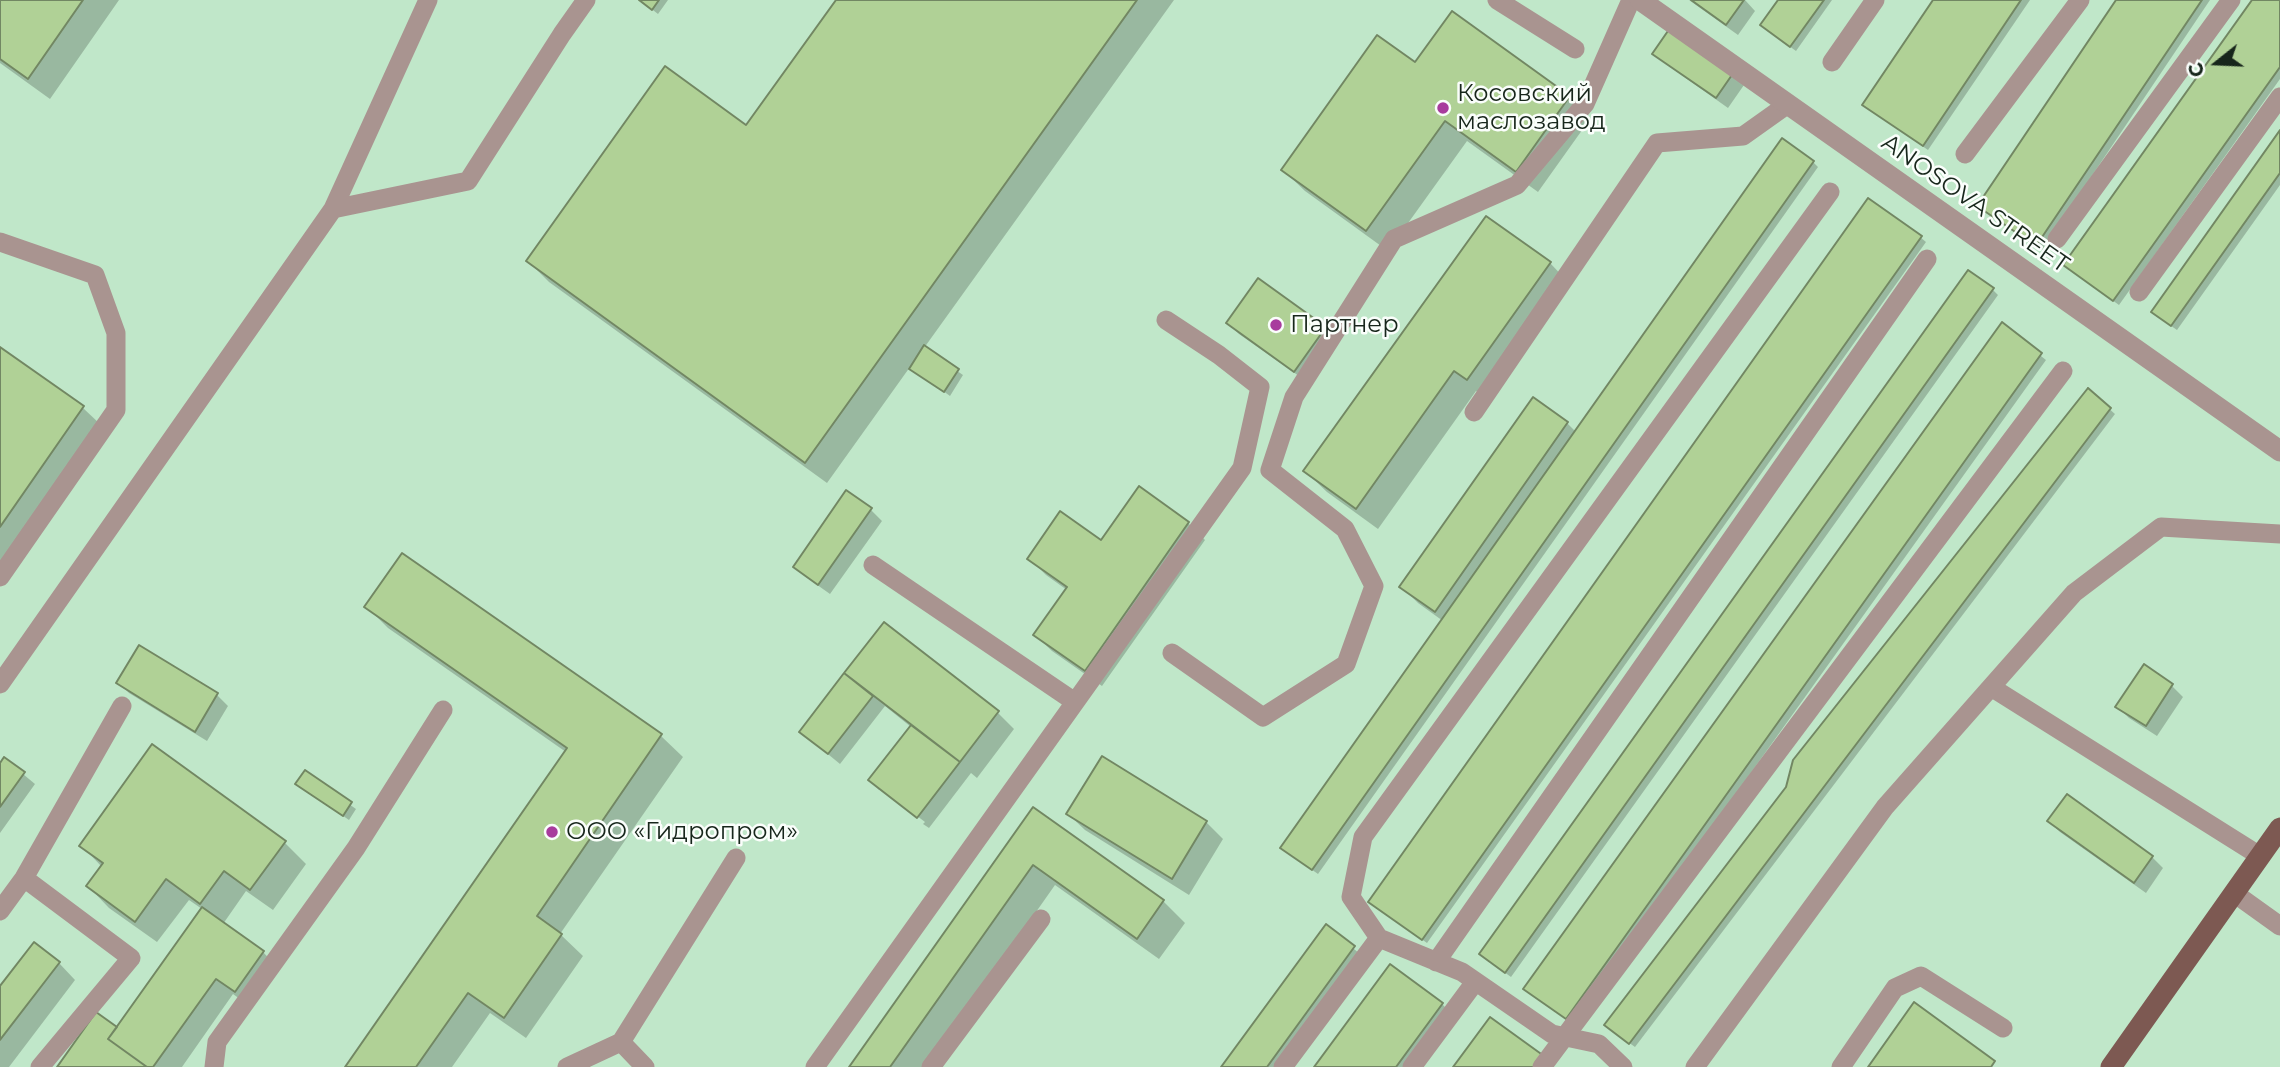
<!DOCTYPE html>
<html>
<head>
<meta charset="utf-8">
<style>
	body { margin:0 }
	#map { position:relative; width:2280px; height:1067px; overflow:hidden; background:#c0e7c9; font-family:Montserrat,sans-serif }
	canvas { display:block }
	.north { position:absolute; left:2182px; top:28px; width:70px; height:70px; -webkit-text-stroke:5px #fafefb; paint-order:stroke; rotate:252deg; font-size:19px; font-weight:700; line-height:28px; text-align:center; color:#17261b }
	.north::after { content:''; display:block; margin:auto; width:24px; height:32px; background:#17261b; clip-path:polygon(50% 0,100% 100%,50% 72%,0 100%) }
</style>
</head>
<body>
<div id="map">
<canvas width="2280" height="1067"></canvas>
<div class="north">С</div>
</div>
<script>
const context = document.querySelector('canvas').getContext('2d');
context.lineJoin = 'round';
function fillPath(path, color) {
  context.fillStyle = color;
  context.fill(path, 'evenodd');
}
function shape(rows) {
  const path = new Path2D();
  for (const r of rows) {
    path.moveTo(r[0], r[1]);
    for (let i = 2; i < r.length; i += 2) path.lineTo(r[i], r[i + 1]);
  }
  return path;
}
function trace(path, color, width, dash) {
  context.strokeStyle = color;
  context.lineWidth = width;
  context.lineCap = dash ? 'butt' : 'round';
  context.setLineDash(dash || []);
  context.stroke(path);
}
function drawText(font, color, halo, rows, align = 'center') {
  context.font = font + ' Montserrat,sans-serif';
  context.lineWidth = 5;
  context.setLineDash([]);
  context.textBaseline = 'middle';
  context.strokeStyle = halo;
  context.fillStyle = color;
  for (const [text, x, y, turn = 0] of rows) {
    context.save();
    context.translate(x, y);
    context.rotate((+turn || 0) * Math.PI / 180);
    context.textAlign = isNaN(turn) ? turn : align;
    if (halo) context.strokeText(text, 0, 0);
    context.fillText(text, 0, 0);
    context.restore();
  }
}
fillPath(shape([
	[0,0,119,0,50,99,0,63],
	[640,0,668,0,658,14],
	[838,0,1174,0,924,348,963,375,950,396,910,367,827,483,549,282,528,261,747,127],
	[1689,0,1745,0,1755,11,1738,35],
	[1780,0,1832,0,1796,51,1767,30],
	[1935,0,2030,0,1928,150,1870,110],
	[2119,0,2210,0,2042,250,1979,206],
	[2254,0,2280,0,2280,79,2119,305,2070,270],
	[1671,30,1744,85,1728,108,1666,64,1655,53],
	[1415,64,1569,97,1590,119,1538,192,1467,141,1388,251,1305,191,1283,170],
	[2280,133,2280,185,2177,330,2158,317],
	[1813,162,1818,167,1318,874,1288,853,1443,621,1418,603,1402,587,1567,423,1576,432],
	[1487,218,1550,263,1571,285,1489,400,1476,391,1378,529,1327,492,1305,471],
	[1920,237,1926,242,1427,943,1376,907],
	[1993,290,1998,295,1511,977,1486,959],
	[1228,323,1324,328,1336,339,1306,381,1239,334],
	[2002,325,2046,360,1572,1023,1530,994],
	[0,349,83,408,100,424,0,566],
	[2089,391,2115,414,1635,1047,1611,1030,1606,1025],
	[871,510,882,521,830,594,806,577,795,566],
	[1188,523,1205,540,1102,686,1052,651,1035,635,1067,590,1046,575,1029,558],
	[403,555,661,736,683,757,560,934,583,956,526,1038,490,1013,452,1067,347,1067,566,752,388,628,367,607],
	[2144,667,2172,686,2183,697,2157,736,2129,718,2118,707],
	[851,678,998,713,1014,729,977,778,971,773,929,828,923,824,925,822,879,787,879,790,870,780,911,727,885,706,840,764,801,732],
	[118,682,217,695,228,706,207,741,129,693],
	[1102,758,1206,822,1223,839,1189,895,1085,830,1068,814],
	[5,759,35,784,0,833,0,766],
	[305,773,356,809,349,820,297,784],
	[2067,796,2152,857,2163,868,2146,893,2060,832,2049,821],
	[1033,809,1163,901,1185,923,1159,959,1055,885,927,1067,852,1067],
	[285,843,306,864,273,910,246,891,223,924,263,952,279,969,252,1008,233,994,182,1067,59,1067,117,1029,202,909,189,900,157,942,109,908,88,886,102,867,81,845],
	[1326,927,1359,953,1275,1067,1223,1067],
	[59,963,75,980,9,1067,0,1067,0,989],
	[1442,1004,1447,1009,1404,1067,1316,1067]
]), '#0003');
const building = shape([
	[0,0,83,0,28,79,0,59,0,0],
	[639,0,659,0,652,10,639,0],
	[836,0,1137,0,805,463,526,261,665,66,746,125,836,0],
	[1691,0,1744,0,1726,25,1691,0],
	[1778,0,1824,0,1790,47,1760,25,1778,0],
	[1933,0,2021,0,1923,146,1862,105,1933,0],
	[2116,0,2202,0,2036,246,1977,206,2116,0],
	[2252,0,2280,0,2280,67,2113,301,2063,265,2252,0],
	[1452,11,1570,96,1516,172,1445,121,1366,231,1281,170,1377,35,1415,62,1452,11],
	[1670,28,1734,72,1716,98,1652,54,1670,28],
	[2280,130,2280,173,2171,326,2151,312,2280,130],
	[1782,138,1814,161,1312,870,1280,848,1782,138],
	[1868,198,1922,236,1422,940,1368,902,1868,198],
	[1486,216,1551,262,1467,380,1454,371,1356,509,1303,471,1486,216],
	[1968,270,1994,288,1505,973,1479,954,1968,270],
	[1258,278,1326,327,1294,372,1226,323,1258,278],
	[2002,322,2042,353,1566,1019,1523,989,2002,322],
	[924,345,959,369,944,392,909,369,924,345],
	[0,347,84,406,0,527,0,347],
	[2088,388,2111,408,1629,1044,1604,1025,1786,787,1793,760,2088,388],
	[1533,397,1568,422,1435,612,1399,587,1533,397],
	[1139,486,1189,522,1085,671,1033,635,1067,587,1027,559,1060,511,1101,540,1139,486],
	[846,490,872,508,818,585,793,567,846,490],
	[402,553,662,734,537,916,562,934,504,1018,468,993,416,1067,345,1067,567,748,364,607,402,553],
	[884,622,999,711,960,762,844,673,884,622],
	[139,645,218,693,195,732,116,683,139,645],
	[2144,664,2173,684,2146,726,2115,707,2144,664],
	[844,673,873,696,828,754,799,732,844,673],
	[911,725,960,762,917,818,868,780,911,725],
	[152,744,286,841,250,890,224,871,200,904,166,879,135,922,86,886,103,863,79,846,152,744],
	[1102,756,1207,821,1172,879,1066,814,1102,756],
	[4,757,25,772,0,807,0,763,4,757],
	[305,770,352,802,343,816,295,784,305,770],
	[2067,794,2153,856,2134,883,2047,821,2067,794],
	[1033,807,1164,900,1137,939,1033,865,890,1067,849,1067,1033,807],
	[202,907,264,951,235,992,216,979,153,1067,147,1067,108,1039,202,907],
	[1326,924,1355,946,1267,1067,1221,1067,1326,924],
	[34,942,60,962,0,1040,0,986,34,942],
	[1390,964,1443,1003,1396,1067,1314,1067,1390,964],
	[1914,1002,1995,1061,1991,1067,1868,1067,1914,1002],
	[96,1012,117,1027,108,1039,147,1067,57,1067,96,1012],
	[1490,1017,1544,1056,1536,1067,1453,1067,1490,1017]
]);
fillPath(building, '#b0d196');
trace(building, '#728763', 2);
trace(shape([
	[1497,0,1575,49],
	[1832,62,1875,0],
	[1965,154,2080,0],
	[333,209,468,181,562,34,586,0],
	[2057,239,2231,0],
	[0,242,95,275,116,333,116,410,0,577],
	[2139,292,2280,97],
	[1474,412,1657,143,1743,136,1788,104],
	[873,565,1075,702],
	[1172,653,1263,717,1346,664,1374,586,1345,529,1270,470,1294,397,1394,239,1517,185,1585,104,1631,0],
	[0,684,333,209,428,0],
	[1991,687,2260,856],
	[24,878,131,958,40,1067],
	[2234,893,2280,926],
	[0,911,24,878,122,706],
	[1436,962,1927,259],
	[214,1067,217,1042,356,848,443,710],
	[567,1067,621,1042],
	[645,1067,621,1042,736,858],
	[815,1067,1242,468,1260,387,1219,355,1166,320],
	[931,1067,1041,919],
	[1283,1067,1379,938],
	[1412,1067,1475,982],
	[1542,1067,2063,371],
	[1623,1067,1599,1044,1552,1034,1462,972,1379,938,1351,897,1363,837,1830,192],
	[1695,1067,1885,807,2074,593,2161,527,2280,534],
	[1841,1067,1895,988,1921,976,2003,1028]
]), '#a99490', 19);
trace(shape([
	[1640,0,2280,451]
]), '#a99490', 21);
trace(shape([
	[2111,1067,2280,828]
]), '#7d5952', 21);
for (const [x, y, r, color] of [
	[1443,108,7,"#a83c9d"],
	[1276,325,7,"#a83c9d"],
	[552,832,7,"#a83c9d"]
]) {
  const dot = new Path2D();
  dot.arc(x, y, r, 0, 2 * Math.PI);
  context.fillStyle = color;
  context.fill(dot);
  trace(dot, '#fafefb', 2.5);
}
drawText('24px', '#17261b', '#fafefb', [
	["Косовский",1457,94],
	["маслозавод",1457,122],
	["Партнер",1290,325],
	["ООО «Гидропром»",566,832]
], 'left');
drawText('24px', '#17261b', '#fafefb', [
	["ANOSOVA STREET",1975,204,35]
]);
</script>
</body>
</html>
